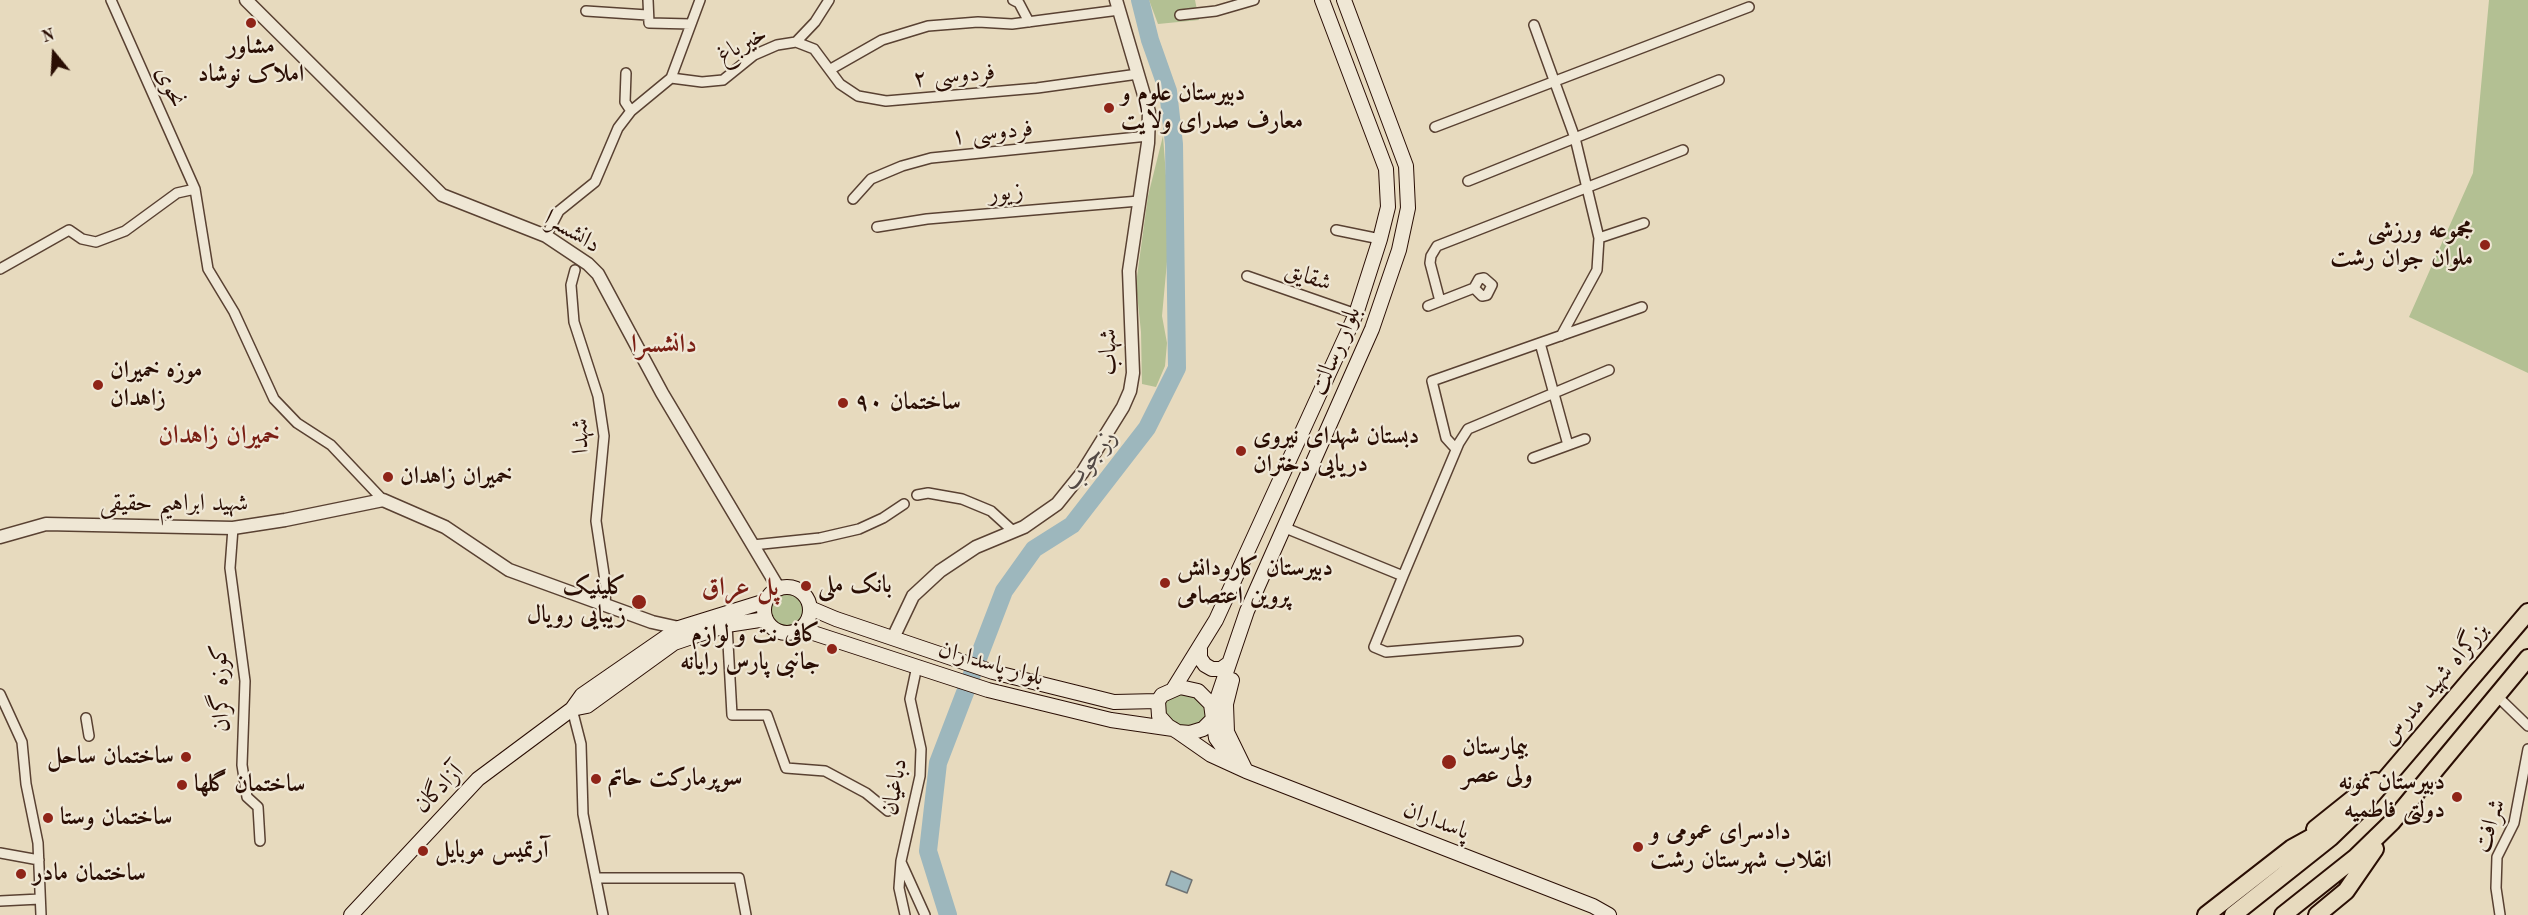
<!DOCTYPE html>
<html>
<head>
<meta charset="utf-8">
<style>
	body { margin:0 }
	#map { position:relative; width:2528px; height:915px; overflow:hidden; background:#e7dabe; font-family:"Old Standard TT",serif }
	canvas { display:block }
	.north { position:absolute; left:24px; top:24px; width:60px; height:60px; -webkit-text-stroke:4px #efe7d5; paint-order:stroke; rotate:342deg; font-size:16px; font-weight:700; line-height:24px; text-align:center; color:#2a0e04 }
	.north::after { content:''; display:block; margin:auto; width:21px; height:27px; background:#2a0e04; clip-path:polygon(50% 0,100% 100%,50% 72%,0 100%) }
</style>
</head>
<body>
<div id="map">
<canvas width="2528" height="915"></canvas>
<div class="north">N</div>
</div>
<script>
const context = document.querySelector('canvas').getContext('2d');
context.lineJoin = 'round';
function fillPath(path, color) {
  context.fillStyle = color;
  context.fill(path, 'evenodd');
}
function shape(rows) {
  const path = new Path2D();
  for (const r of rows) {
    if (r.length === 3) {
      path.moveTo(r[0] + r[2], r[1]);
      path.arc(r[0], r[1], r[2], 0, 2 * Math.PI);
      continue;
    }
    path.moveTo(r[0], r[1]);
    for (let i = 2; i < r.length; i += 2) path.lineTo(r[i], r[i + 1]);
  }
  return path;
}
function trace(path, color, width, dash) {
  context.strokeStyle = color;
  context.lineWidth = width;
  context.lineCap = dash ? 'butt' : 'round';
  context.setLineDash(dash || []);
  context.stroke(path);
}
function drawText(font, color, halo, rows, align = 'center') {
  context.font = font + ' "Old Standard TT",Amiri,serif';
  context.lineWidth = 4.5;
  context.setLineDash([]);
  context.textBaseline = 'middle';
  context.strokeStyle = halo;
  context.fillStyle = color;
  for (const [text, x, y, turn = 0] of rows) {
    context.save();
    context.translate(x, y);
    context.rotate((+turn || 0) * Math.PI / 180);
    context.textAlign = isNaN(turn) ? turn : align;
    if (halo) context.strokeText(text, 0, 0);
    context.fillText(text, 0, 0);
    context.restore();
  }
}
fillPath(shape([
	[1149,0,1195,0,1199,20,1158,24],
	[2489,0,2528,0,2528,373,2409,317,2473,173],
	[1163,136,1170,229,1162,316,1167,343,1165,366,1156,387,1142,384,1141,332,1136,284,1148,196],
	[788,611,17],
	[1181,693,1192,695,1207,709,1207,717,1202,723,1181,726,1168,718,1164,711,1165,700]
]), '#b3c093');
const water = shape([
	[1171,871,1192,880,1187,893,1166,885,1171,871]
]);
fillPath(water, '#9db7bd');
trace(water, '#6f7373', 1.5);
trace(shape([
	[948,915,928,851,938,763,1004,591,1034,549,1072,525,1147,428,1177,368,1174,144,1168,91,1150,40,1140,0]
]), '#9db7bd', 18);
const minor = shape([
	[111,0,195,189,208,269,234,312,274,399,297,423,331,445,383,500],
	[648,0,649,23,691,24],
	[1013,0,1019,3,1029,22],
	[586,11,647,15],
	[1180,15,1216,11,1254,0],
	[1534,25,1575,138,1599,238,1597,270,1561,336],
	[796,42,815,22,829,0],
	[831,69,882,40,928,26,978,22,1012,24,1119,10],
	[626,73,625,102,631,111],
	[671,78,702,82,723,80,754,55,777,45,796,42,814,49,840,84,858,96,886,101,1037,88,1138,74],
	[1435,127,1749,7],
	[1468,181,1719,80],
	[853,199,871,179,902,166,931,158,1148,136],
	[877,227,927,219,1139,201],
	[1336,230,1380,239],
	[546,236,559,211,595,182,618,128,631,111,671,78,700,0],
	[1599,238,1644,223],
	[0,269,69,230,82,239,96,242,125,231,177,193,195,189],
	[575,270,571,285,574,322,598,396,604,436,596,521,606,587,605,605],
	[1247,276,1356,314],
	[1440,301,1430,263,1431,256,1437,246,1683,150],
	[1428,306,1474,288,1479,279,1484,278,1492,285,1487,295,1482,296,1474,288],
	[1540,343,1568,445],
	[1456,449,1446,438,1432,381,1642,307],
	[1533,458,1585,439],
	[917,495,928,493,962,499,991,511,1013,531],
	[1283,527,1403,576,1459,443,1468,429,1609,370],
	[233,528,230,568,245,681,242,765,247,797,258,807,260,841],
	[753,545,820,538,859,529,883,518,904,504],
	[1403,576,1374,647,1386,652,1518,641],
	[727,625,732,715,767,715,786,768,825,771,866,793,888,811],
	[0,694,22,742,26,784,38,843,41,915],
	[2497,696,2528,726],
	[572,709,581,744,583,814,603,915],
	[86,718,89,736],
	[0,853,39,860],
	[901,862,925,915],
	[597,878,739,878,746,915],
	[0,901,40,899],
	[905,915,899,888,901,861,920,776,921,749,910,699,917,666],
	[2500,915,2496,888,2497,857,2514,823,2528,749]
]);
const tertiary = shape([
	[246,0,442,195,546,236,588,264,598,274,662,393,779,589],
	[0,537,46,524,233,528,285,520,383,500,445,527,509,570,652,622,679,628],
	[893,638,913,596,940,571,976,547,1024,527,1057,504,1082,473,1123,407,1130,391,1133,373,1129,271,1148,143,1149,112,1116,0]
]);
const secondary = shape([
	[787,610,23],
	[810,608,836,619,993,672,1114,702,1158,701],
	[801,629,988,690,1111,720,1173,729],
	[1200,649,1200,658,1205,665,1212,669,1221,669,1228,664],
	[1232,680,1226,704,1227,732,1246,771,1593,906,1609,915],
	[1180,687,1198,691,1211,704,1213,719,1203,729,1190,733,1178,732,1168,726,1159,716,1158,701,1162,695,1180,687],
	[1174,688,1216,620,1356,314,1380,239,1388,207,1386,169,1322,0],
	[572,709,587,706,674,643,727,625,766,619],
	[1213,711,1247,611,1372,329,1399,250,1408,208,1406,166,1344,0],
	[1213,719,1216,738,1231,759],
	[1178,732,1211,755,1246,771],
	[351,915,478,779,572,709,582,695,679,628,766,601]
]);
const trunk = shape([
	[2315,829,2375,781],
	[2206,915,2292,848,2332,826],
	[2233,915,2330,838,2360,809,2528,612],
	[2283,915,2356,857,2392,822,2528,658],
	[2317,915,2346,891,2375,849]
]);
trace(minor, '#594132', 12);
trace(tertiary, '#594132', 15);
trace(secondary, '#2a0e04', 16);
trace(trunk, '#2a0e04', 20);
trace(minor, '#efe7d5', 9);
trace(tertiary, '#efe7d5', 12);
trace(secondary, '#efe7d5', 14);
trace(trunk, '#e7dabe', 16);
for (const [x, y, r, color] of [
	[251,23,6,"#8f2418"],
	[1109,108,6,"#8f2418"],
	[2485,245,6,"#8f2418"],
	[98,385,6,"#8f2418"],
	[843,403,6,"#8f2418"],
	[1241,451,6,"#8f2418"],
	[388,477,6,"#8f2418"],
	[1165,583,6,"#8f2418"],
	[806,586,6,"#8f2418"],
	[639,602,8,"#8f2418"],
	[832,649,6,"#8f2418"],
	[186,757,6,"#8f2418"],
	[1449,762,8,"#8f2418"],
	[596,779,6,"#8f2418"],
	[182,785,6,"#8f2418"],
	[2457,797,6,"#8f2418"],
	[48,818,6,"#8f2418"],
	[1638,847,6,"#8f2418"],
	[423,851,6,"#8f2418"],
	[21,874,6,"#8f2418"]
]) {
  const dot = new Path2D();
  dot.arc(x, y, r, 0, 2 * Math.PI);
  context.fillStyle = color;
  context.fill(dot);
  trace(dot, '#efe7d5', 2);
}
drawText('24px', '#2a0e04', '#efe7d5', [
	["خیرباغ",742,45,-29],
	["فردوسی ۲",954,76,-5],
	["نحوی",170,87,66],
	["فردوسی ۱",992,133,-6],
	["زیور",1006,193,-5],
	["دانشسرا",572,232,31],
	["شقایق",1308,277,19],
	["بلوار رسالت",1336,351,-67],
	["شهاب",1109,352,-91],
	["شهدا",581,436,-92],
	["شهید ابراهیم حقیقی",174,504],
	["بلوار پاسداران",991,664,16],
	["بزرگراه شهید مدرس",2435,684,-50],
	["کوزه گران",221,688,-92],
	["دباغیان",895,787,-80],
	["آزادگان",439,789,-45],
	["پاسداران",1436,821,21],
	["شرافت",2490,826,-72]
]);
drawText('bold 24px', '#2a0e04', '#efe7d5', [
	["مشاور",251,47,"center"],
	["املاک نوشاد",251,75,"center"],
	["دبیرستان علوم و",1121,94],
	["معارف صدرای ولایت",1121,122],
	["مجموعه ورزشی",2473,231,"right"],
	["ملوان جوان رشت",2473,259,"right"],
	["موزه خمیران",110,371],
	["زاهدان",110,399],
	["ساختمان ۹۰",855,403],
	["دبستان شهدای نیروی",1253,437],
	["دریایی دختران",1253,465],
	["خمیران زاهدان",400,477],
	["دبیرستان کارودانش",1177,569],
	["پروین اعتصامی",1177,597],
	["بانک ملی",818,586],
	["کلینیک",626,588,"right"],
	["زیبایی رویال",626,616,"right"],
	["کافی نت و لوازم",820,635,"right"],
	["جانبی پارس رایانه",820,663,"right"],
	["بیمارستان",1462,748],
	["ولی عصر",1462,776],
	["ساختمان ساحل",174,757,"right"],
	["سوپرمارکت حاتم",608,779],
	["دبیرستان نمونه",2445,783,"right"],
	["دولتی فاطمیه",2445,811,"right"],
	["ساختمان گلها",194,785],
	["ساختمان وستا",60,818],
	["دادسرای عمومی و",1650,833],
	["انقلاب شهرستان رشت",1650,861],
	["آرتمیس موبایل",435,851],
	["ساختمان مادر",33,874]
], 'left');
drawText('bold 26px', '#7a1f14', '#efe7d5', [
	["دانشسرا",664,345],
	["خمیران زاهدان",219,436],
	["پل عراق",740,588]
]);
drawText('italic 26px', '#524945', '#efe7d5', [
	["زرجوب",1090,460,-52]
]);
</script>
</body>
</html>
